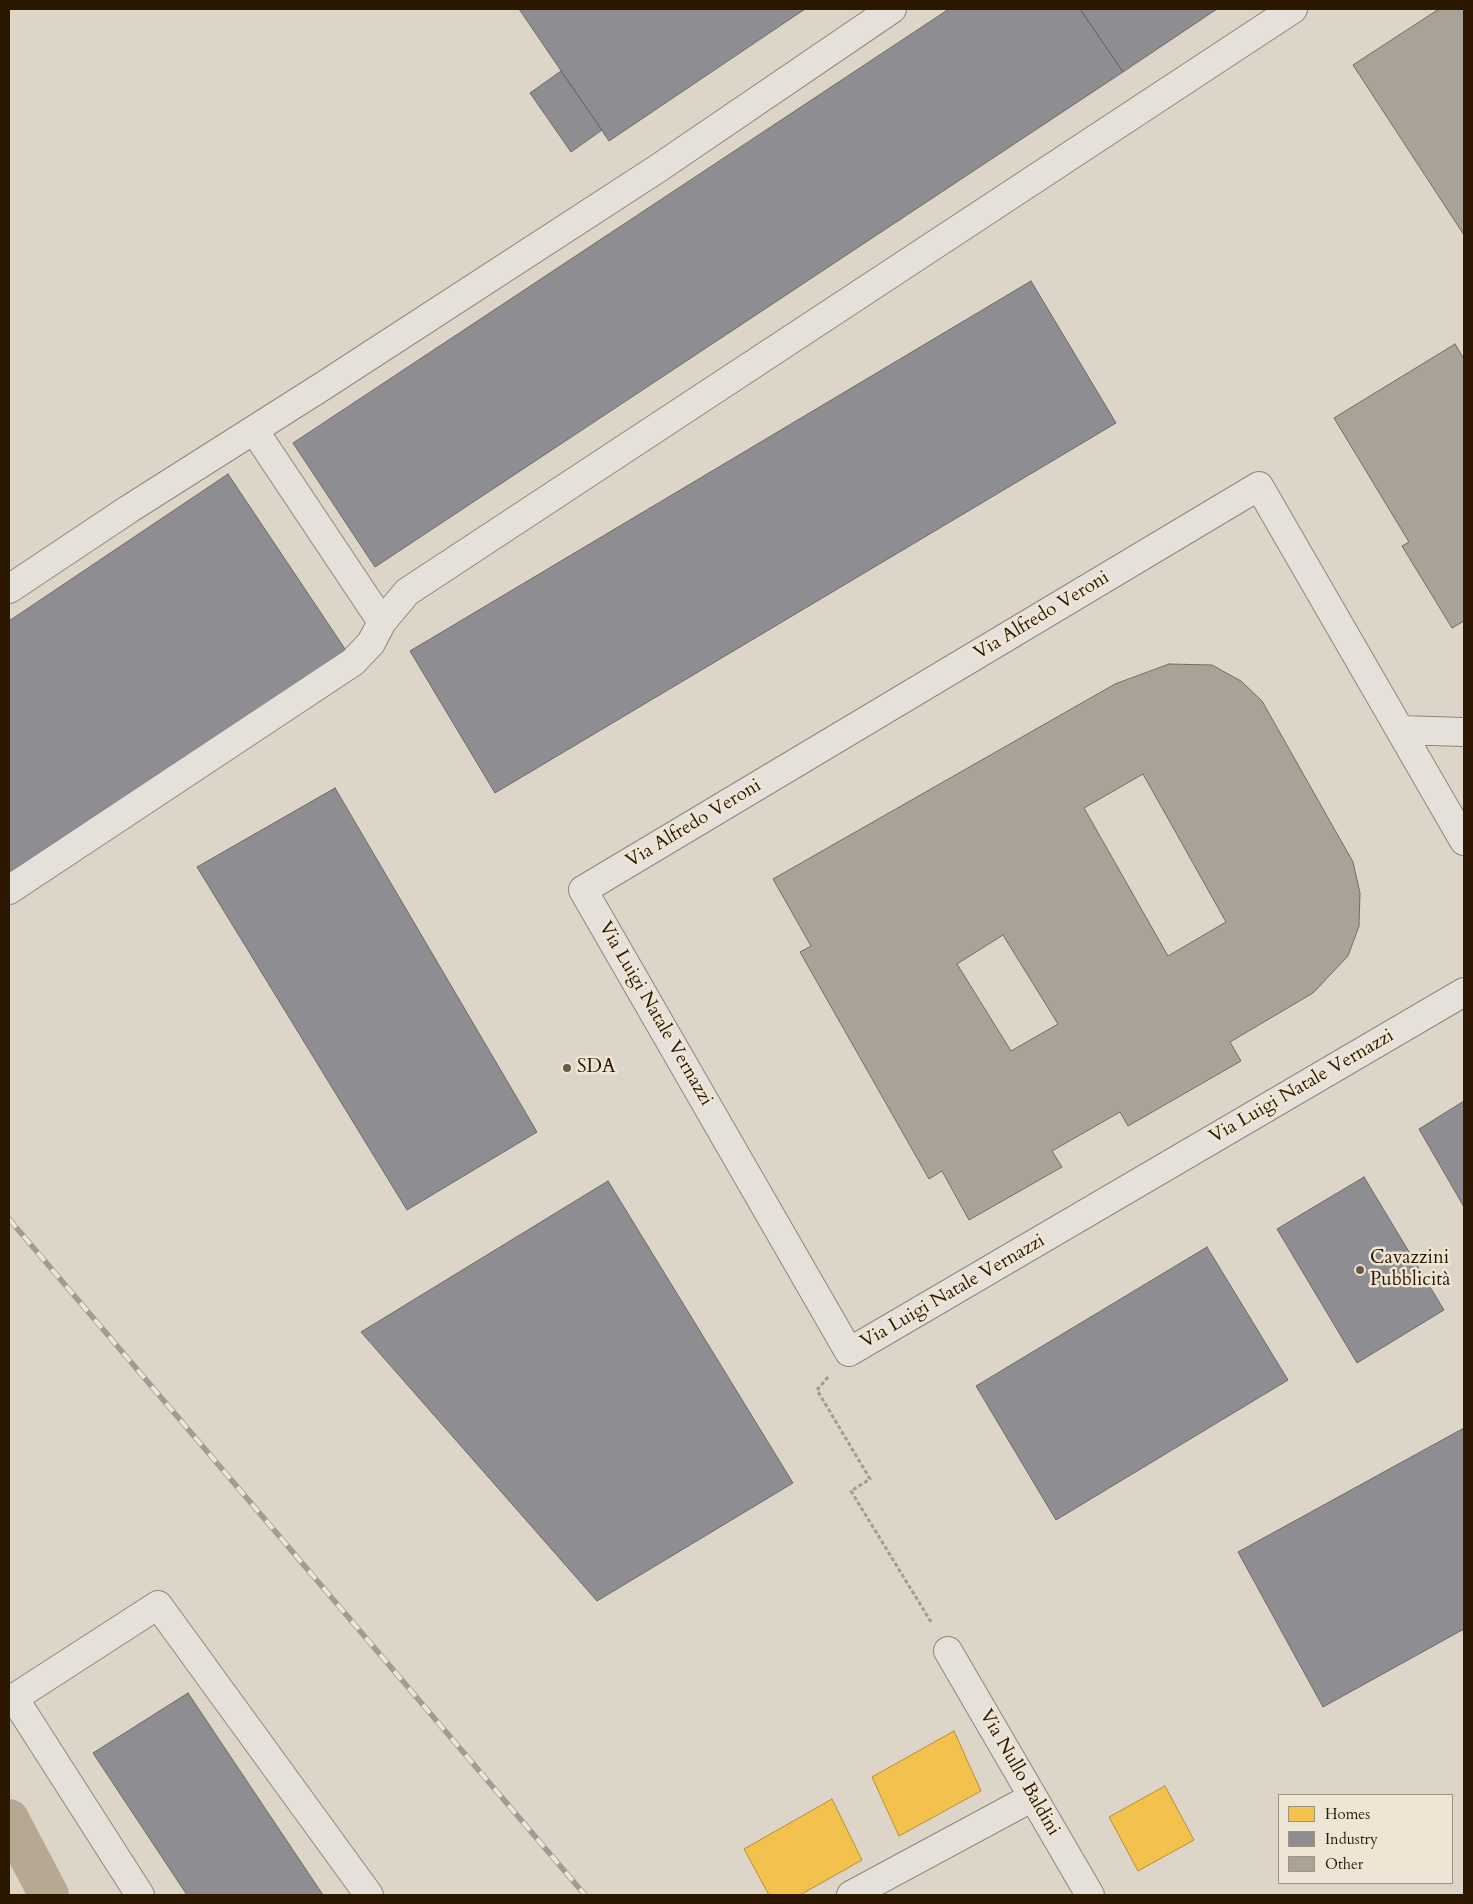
<!DOCTYPE html>
<html>
<head>
<meta charset="utf-8">
<style>
	body { margin:0 }
	#map { position:relative; width:1473px; height:1904px; overflow:hidden; background:#ddd5c7; font-family:Cardo,serif }
	canvas { display:block }
	.frame { position:absolute; inset:0; border:10px solid #2c1800; pointer-events:none }
	.legend { position:absolute; left:1278px; top:1794px; width:175px; height:90px; box-sizing:border-box; background:#eee5d5; border:1px solid #a09380; margin:0; padding:6px 9px; list-style:none; font-size:15px; color:#2c1800 }
	.legend li { display:flex; align-items:center; gap:10px; height:25px }
	.legend b { width:25px; border:1px solid #a09380 }
</style>
</head>
<body>
<div id="map">
<canvas width="1473" height="1904"></canvas>
<div class="frame"></div>
<ul class="legend">
<li><b style="height:14px;background:#f2c14e"></b>Homes</li>
<li><b style="height:14px;background:#8d8d92"></b>Industry</li>
<li><b style="height:14px;background:#a9a297"></b>Other</li>
</ul>
</div>
<script>
const context = document.querySelector('canvas').getContext('2d');
context.lineJoin = 'round';
function fillPath(path, color) {
  context.fillStyle = color;
  context.fill(path, 'evenodd');
}
function shape(rows) {
  const path = new Path2D();
  for (const r of rows) {
    path.moveTo(r[0], r[1]);
    for (let i = 2; i < r.length; i += 2) path.lineTo(r[i], r[i + 1]);
  }
  return path;
}
function trace(path, color, width, dash) {
  context.strokeStyle = color;
  context.lineWidth = width;
  context.lineCap = dash ? 'butt' : 'round';
  context.setLineDash(dash || []);
  context.stroke(path);
}
function drawText(font, color, halo, rows, align = 'center') {
  context.font = font + ' Cardo,serif';
  context.lineWidth = 5;
  context.setLineDash([]);
  context.textBaseline = 'middle';
  context.strokeStyle = halo;
  context.fillStyle = color;
  for (const [text, x, y, turn = 0] of rows) {
    context.save();
    context.translate(x, y);
    context.rotate((+turn || 0) * Math.PI / 180);
    context.textAlign = isNaN(turn) ? turn : align;
    if (halo) context.strokeText(text, 0, 0);
    context.fillText(text, 0, 0);
    context.restore();
  }
}
const homes = shape([
	[954,1731,981,1791,899,1836,872,1777,954,1731],
	[1165,1786,1194,1840,1138,1871,1109,1817,1165,1786],
	[832,1799,862,1860,800,1895,769,1895,744,1849,832,1799]
]);
fillPath(homes, '#f2c14e');
trace(homes, '#b78e37', 1);
const industry = shape([
	[519,9,805,9,609,141,519,9],
	[949,9,1080,9,1123,72,375,567,293,443,949,9],
	[1080,9,1217,9,1123,72,1080,9],
	[561,71,602,130,571,152,530,93,561,71],
	[1031,281,1116,423,495,793,410,651,1031,281],
	[228,474,347,652,9,878,9,621,228,474],
	[335,788,537,1132,407,1210,197,867,335,788],
	[1464,1101,1464,1207,1419,1129,1464,1101],
	[1364,1177,1444,1310,1357,1363,1277,1229,1364,1177],
	[608,1181,793,1483,597,1601,361,1332,608,1181],
	[1207,1247,1288,1380,1056,1520,976,1386,1207,1247],
	[1464,1428,1464,1629,1323,1707,1238,1552,1464,1428],
	[188,1693,323,1895,187,1895,93,1753,188,1693]
]);
fillPath(industry, '#8d8d92');
trace(industry, '#706a66', 1);
trace(shape([
	[9,1819,49,1895]
]), '#b6a994', 40);
const building = shape([
	[1439,9,1464,9,1464,235,1353,65,1439,9],
	[1455,344,1464,359,1464,621,1452,628,1402,546,1409,542,1334,418,1455,344],
	[1169,664,1212,665,1241,681,1262,701,1353,862,1360,893,1359,926,1348,956,1313,993,1230,1042,1241,1061,1128,1126,1120,1112,1052,1151,1062,1167,969,1220,942,1171,929,1179,800,952,811,946,773,879,1115,684,1169,664],
	[1143,774,1226,922,1168,956,1084,808,1143,774],
	[1003,935,1058,1024,1011,1051,957,964,1003,935]
]);
fillPath(building, '#a9a297');
trace(building, '#746c61', 1);
const minor = shape([
	[254,430,382,622],
	[9,589,129,509,323,386,657,169,892,9],
	[1400,730,1464,732],
	[1464,841,1259,486,583,890,849,1352,1464,992],
	[9,890,353,662,371,643,382,622,407,592,1293,9],
	[948,1651,1090,1895],
	[140,1895,14,1698,158,1605,369,1895],
	[851,1895,1033,1797]
]);
trace(minor, '#8d867c', 30);
trace(shape([
	[828,1377,817,1390,870,1479,851,1491,931,1622]
]), '#a19b93', 3, [4, 2.5]);
trace(minor, '#e5e1da', 28);
const rail = shape([
	[9,1219,585,1895]
]);
trace(rail, '#a19b93', 5.5);
trace(rail, '#eee5d5', 4, [11]);
for (const [x, y, r, color] of [
	[567,1068,5,"#6a5a46"],
	[1360,1270,5,"#6a5a46"]
]) {
  const dot = new Path2D();
  dot.arc(x, y, r, 0, 2 * Math.PI);
  context.fillStyle = color;
  context.fill(dot);
  trace(dot, '#eee5d5', 2);
}
drawText('19px', '#2c1800', '#eee5d5', [
	["Via Alfredo Veroni",1042,616,-31],
	["Via Alfredo Veroni",694,824,-31],
	["Via Luigi Natale Vernazzi",655,1014,60],
	["Via Luigi Natale Vernazzi",1302,1087,-30],
	["Via Luigi Natale Vernazzi",953,1292,-30],
	["Via Nullo Baldini",1019,1773,60]
]);
drawText('19px', '#2c1800', '#eee5d5', [
	["SDA",577,1068],
	["Cavazzini",1370,1259],
	["Pubblicità",1370,1281]
], 'left');
</script>
</body>
</html>
